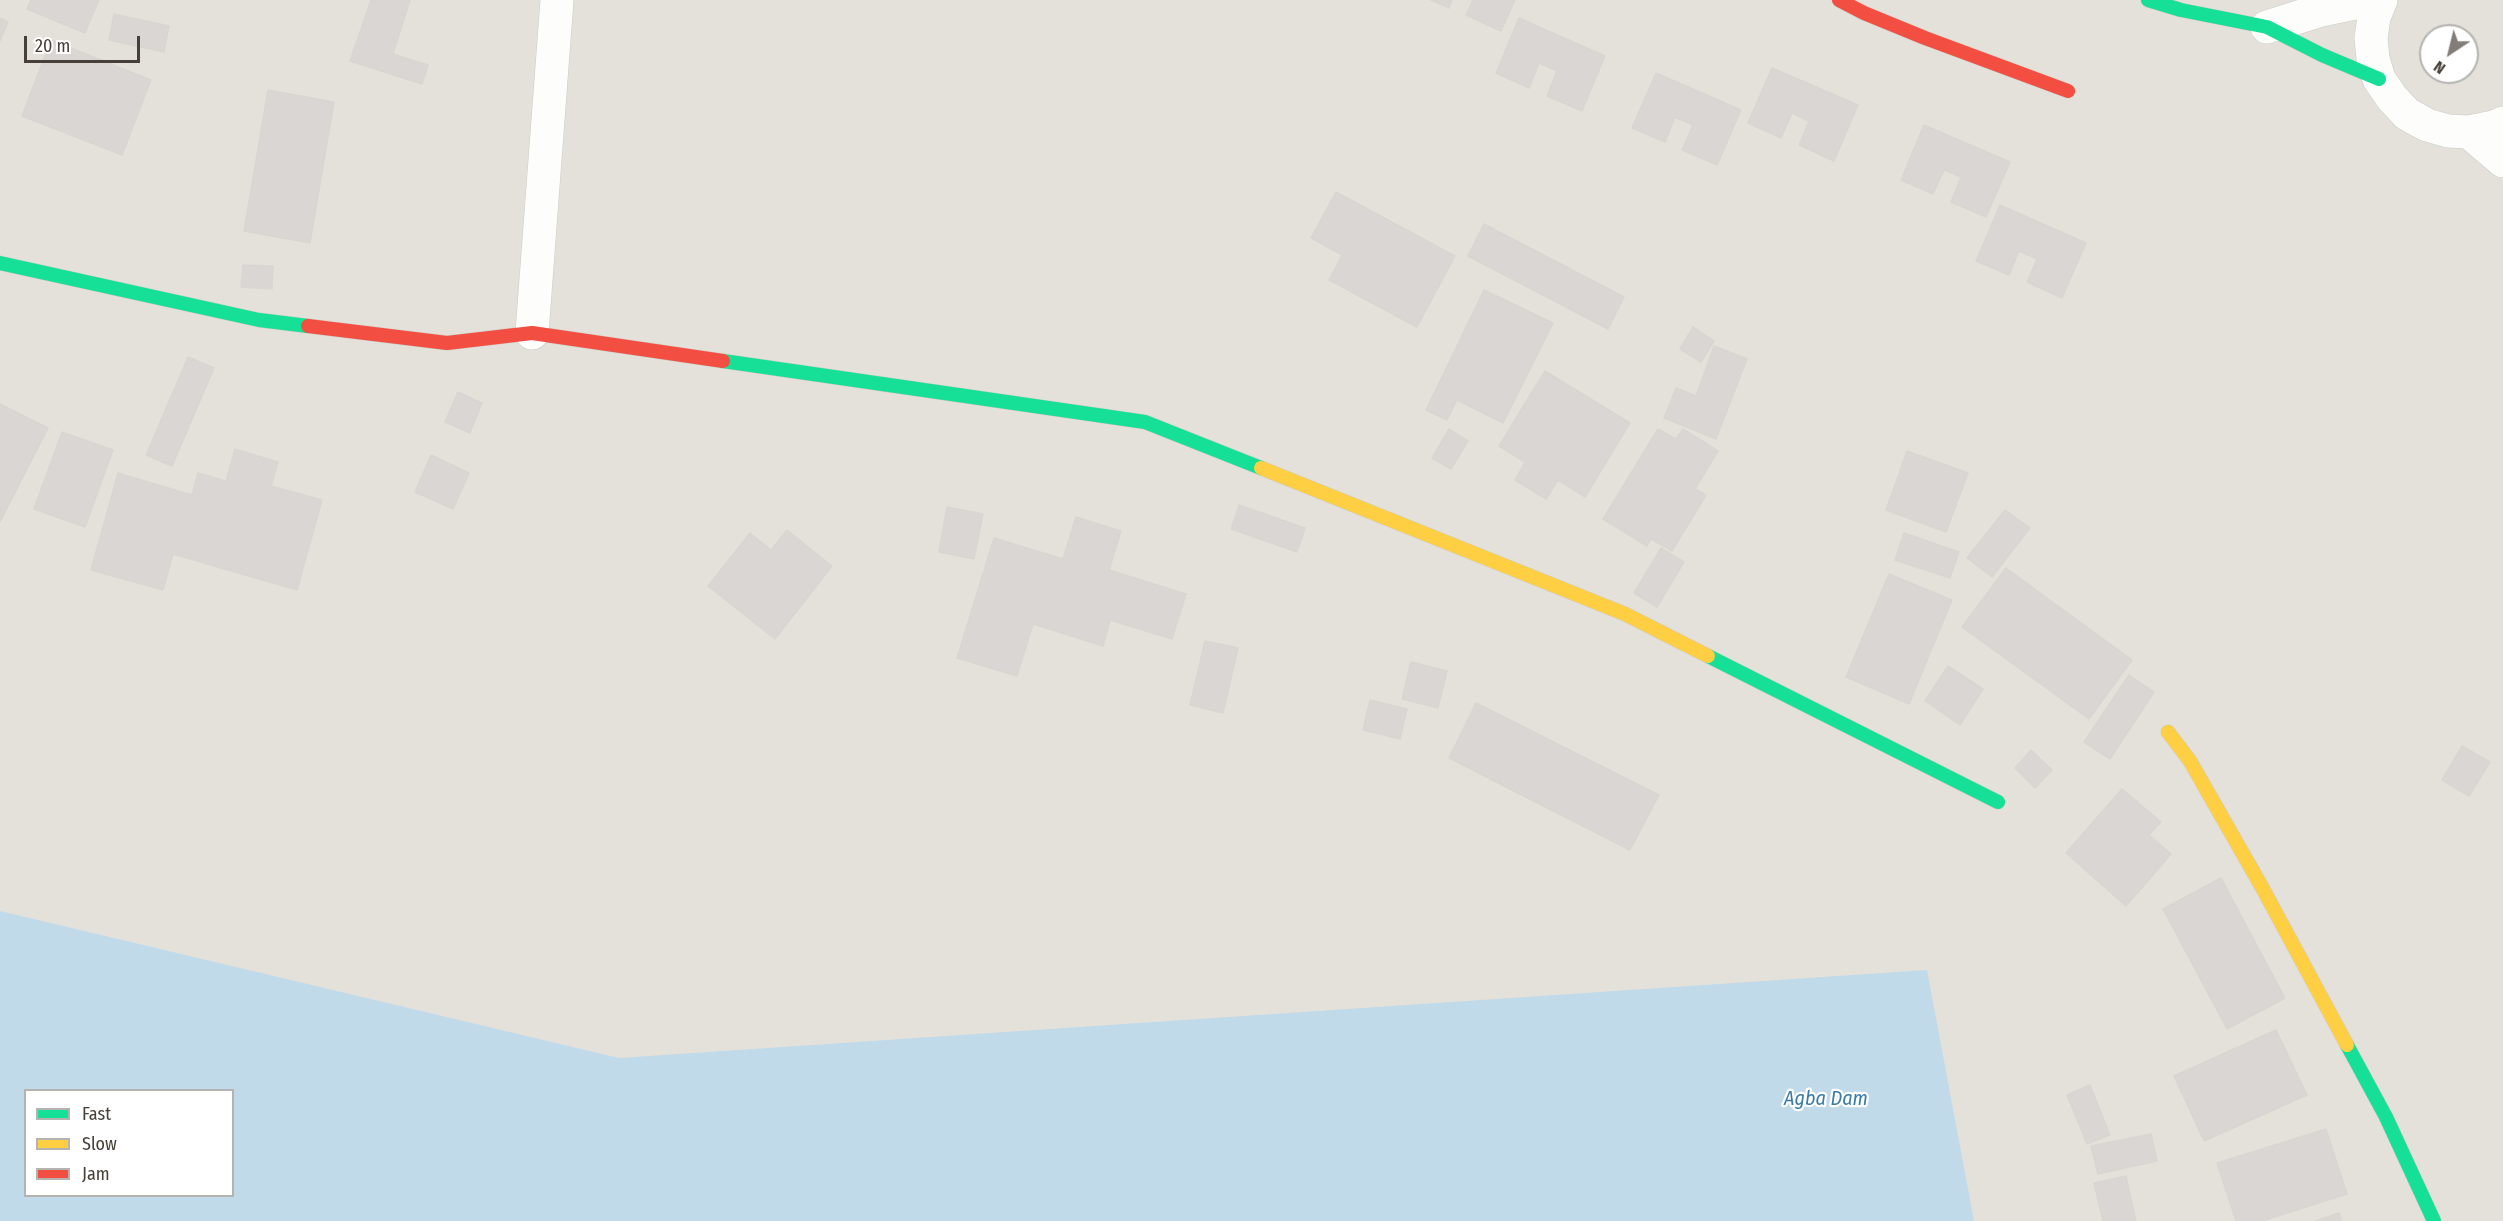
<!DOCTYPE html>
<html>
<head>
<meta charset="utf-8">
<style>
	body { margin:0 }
	#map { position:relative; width:2503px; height:1221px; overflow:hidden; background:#f1efeb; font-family:"Fira Sans Condensed",sans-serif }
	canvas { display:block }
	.legend { position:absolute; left:24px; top:1089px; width:210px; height:108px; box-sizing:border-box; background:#fff; border:2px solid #b5b3af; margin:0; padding:8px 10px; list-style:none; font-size:18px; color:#464038 }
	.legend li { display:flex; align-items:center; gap:12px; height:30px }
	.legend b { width:30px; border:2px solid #b5b3af }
	.north { position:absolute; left:2419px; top:24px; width:60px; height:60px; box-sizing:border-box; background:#fff; border:2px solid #b5b3af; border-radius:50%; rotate:215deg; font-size:16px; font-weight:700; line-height:24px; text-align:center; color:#464038 }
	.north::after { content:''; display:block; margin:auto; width:21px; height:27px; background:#827d77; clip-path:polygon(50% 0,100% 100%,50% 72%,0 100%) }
	.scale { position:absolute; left:24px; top:36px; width:116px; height:27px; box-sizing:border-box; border:3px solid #464038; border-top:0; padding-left:8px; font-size:18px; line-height:21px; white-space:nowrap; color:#464038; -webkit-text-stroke:4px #fff; paint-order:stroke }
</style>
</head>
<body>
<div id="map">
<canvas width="2503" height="1221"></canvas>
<ul class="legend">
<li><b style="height:8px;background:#16e098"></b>Fast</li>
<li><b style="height:8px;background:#ffcf43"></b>Slow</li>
<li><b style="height:8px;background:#f24e42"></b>Jam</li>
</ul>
<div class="north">N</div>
<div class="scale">20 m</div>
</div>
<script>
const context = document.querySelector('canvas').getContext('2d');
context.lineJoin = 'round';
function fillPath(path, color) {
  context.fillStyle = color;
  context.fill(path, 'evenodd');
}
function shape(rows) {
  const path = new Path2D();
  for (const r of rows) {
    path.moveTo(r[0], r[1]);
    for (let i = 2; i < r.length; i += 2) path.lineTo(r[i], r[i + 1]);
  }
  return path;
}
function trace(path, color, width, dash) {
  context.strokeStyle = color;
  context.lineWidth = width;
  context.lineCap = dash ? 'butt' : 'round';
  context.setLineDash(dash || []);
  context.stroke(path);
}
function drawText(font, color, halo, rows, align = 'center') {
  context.font = font + ' "Fira Sans Condensed",sans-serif';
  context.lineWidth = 4.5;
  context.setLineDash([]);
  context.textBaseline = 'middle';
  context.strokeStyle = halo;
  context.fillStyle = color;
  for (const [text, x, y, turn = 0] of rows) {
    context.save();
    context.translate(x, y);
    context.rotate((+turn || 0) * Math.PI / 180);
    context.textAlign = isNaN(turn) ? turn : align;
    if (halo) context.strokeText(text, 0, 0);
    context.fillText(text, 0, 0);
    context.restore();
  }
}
fillPath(shape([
	[0,0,2503,0,2503,1221,0,1221],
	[2431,36,2467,36,2467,72,2431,72],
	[26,1090,232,1090,232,1196,26,1196]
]), '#e4e1da');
fillPath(shape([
	[0,911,619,1058,1927,970,1974,1221,0,1221],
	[26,1090,232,1090,232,1196,26,1196]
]), '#c0daea');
const building = shape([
	[31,0,99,0,85,33,27,9,31,0],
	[371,0,410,0,393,54,428,65,422,84,350,61,371,0],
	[1431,0,1452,0,1449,8,1431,0],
	[1473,0,1515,0,1501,31,1466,15,1473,0],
	[114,14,169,26,164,52,109,40,114,14],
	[0,18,8,22,0,41,0,18],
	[1519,18,1605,56,1582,111,1547,96,1557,71,1539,63,1529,88,1496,73,1519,18],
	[51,40,151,80,122,155,22,116,51,40],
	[1772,68,1858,105,1834,161,1799,145,1809,121,1792,113,1781,138,1748,123,1772,68],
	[1656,73,1741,110,1717,165,1682,150,1693,125,1675,117,1665,142,1632,128,1656,73],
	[268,90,334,102,310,243,244,231,268,90],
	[1924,125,2010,162,1986,217,1951,202,1961,177,1944,170,1933,194,1901,180,1924,125],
	[1336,192,1455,256,1417,327,1329,280,1342,255,1311,238,1336,192],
	[2000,205,2086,243,2062,298,2027,282,2037,259,2019,251,2009,275,1976,261,2000,205],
	[1484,224,1624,297,1608,329,1468,256,1484,224],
	[243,265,273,266,272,289,241,287,243,265],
	[1484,290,1553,323,1503,423,1457,400,1447,420,1426,410,1484,290],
	[1693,327,1714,341,1701,362,1680,349,1693,327],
	[1714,346,1747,359,1716,439,1664,418,1676,388,1696,396,1714,346],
	[188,357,214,368,172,466,146,455,188,357],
	[1545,371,1630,423,1585,497,1558,480,1546,499,1515,480,1525,462,1499,446,1545,371],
	[458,392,482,403,470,433,445,422,458,392],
	[0,404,48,428,0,522,0,404],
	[1449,429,1468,441,1451,469,1432,458,1449,429],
	[1658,429,1676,439,1683,429,1718,451,1695,489,1706,495,1672,551,1651,539,1647,546,1603,519,1658,429],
	[62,432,113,450,85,527,34,509,62,432],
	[235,449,278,462,271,486,322,500,297,590,173,554,163,590,91,570,118,473,192,495,198,473,226,481,235,449],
	[1907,451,1968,473,1946,532,1886,510,1907,451],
	[431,455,469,473,453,509,415,492,431,455],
	[1239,505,1305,528,1297,552,1231,529,1239,505],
	[947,507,983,514,974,559,939,552,947,507],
	[2005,510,2030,528,1992,577,1967,558,2005,510],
	[1076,517,1121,531,1109,570,1186,594,1172,639,1110,620,1103,646,1033,624,1017,676,957,658,994,538,1063,559,1076,517],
	[787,530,832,566,775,639,708,586,750,533,771,550,787,530],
	[1904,533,1959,552,1950,578,1895,560,1904,533],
	[1661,548,1684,562,1657,607,1634,593,1661,548],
	[2006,568,2132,660,2089,719,1962,627,2006,568],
	[1889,574,1952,600,1909,704,1846,677,1889,574],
	[1205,641,1238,648,1223,713,1190,705,1205,641],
	[1411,662,1447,671,1438,708,1402,699,1411,662],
	[1948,666,1983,689,1960,725,1925,701,1948,666],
	[2129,675,2154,692,2110,759,2084,742,2129,675],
	[1370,700,1407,709,1400,739,1363,730,1370,700],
	[1476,703,1659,795,1630,850,1449,758,1476,703],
	[2462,746,2490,762,2469,796,2442,780,2462,746],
	[2031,750,2052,770,2035,788,2015,768,2031,750],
	[2122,789,2161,822,2149,835,2171,854,2126,906,2066,853,2122,789],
	[2221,878,2285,998,2227,1029,2163,909,2221,878],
	[2276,1030,2307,1095,2204,1141,2174,1076,2276,1030],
	[2090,1085,2110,1135,2087,1144,2067,1095,2090,1085],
	[2326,1129,2347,1194,2262,1221,2236,1221,2217,1163,2326,1129],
	[2151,1134,2157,1161,2098,1174,2091,1146,2151,1134],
	[2126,1176,2136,1221,2103,1221,2094,1183,2126,1176],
	[2339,1213,2342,1221,2315,1221,2339,1213]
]);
fillPath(building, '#d9d6d3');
trace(building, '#d9d6d1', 1.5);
const street = shape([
	[2381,0,2374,17,2371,38,2373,59,2379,79,2392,98,2407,114,2427,125,2448,131,2469,132,2494,127,2503,123],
	[2267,27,2321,10,2369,0],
	[2469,132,2503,161],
	[532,333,557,0]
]);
const fast = shape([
	[2148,0,2181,10,2267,27,2322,55,2379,79],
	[0,263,259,320,308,326],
	[723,361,1145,422,1261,468],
	[1708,656,1998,802],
	[2347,1045,2386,1117,2434,1221]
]);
const slow = shape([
	[1261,468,1625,614,1708,656],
	[2168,732,2190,761,2263,889,2347,1045]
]);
const jam = shape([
	[1839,0,1864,13,1925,38,2068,91],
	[308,326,447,343,532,333,723,361]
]);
trace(street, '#cdcbc7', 34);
trace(fast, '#cfccc3', 15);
trace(slow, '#cfccc3', 15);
trace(jam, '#cfccc3', 15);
trace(street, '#fdfdfc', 33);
trace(fast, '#16e098', 14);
trace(slow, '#ffcf43', 14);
trace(jam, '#f24e42', 14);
drawText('italic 20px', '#3b7ba8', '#fff', [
	["Agba Dam",1826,1099]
]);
</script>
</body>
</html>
